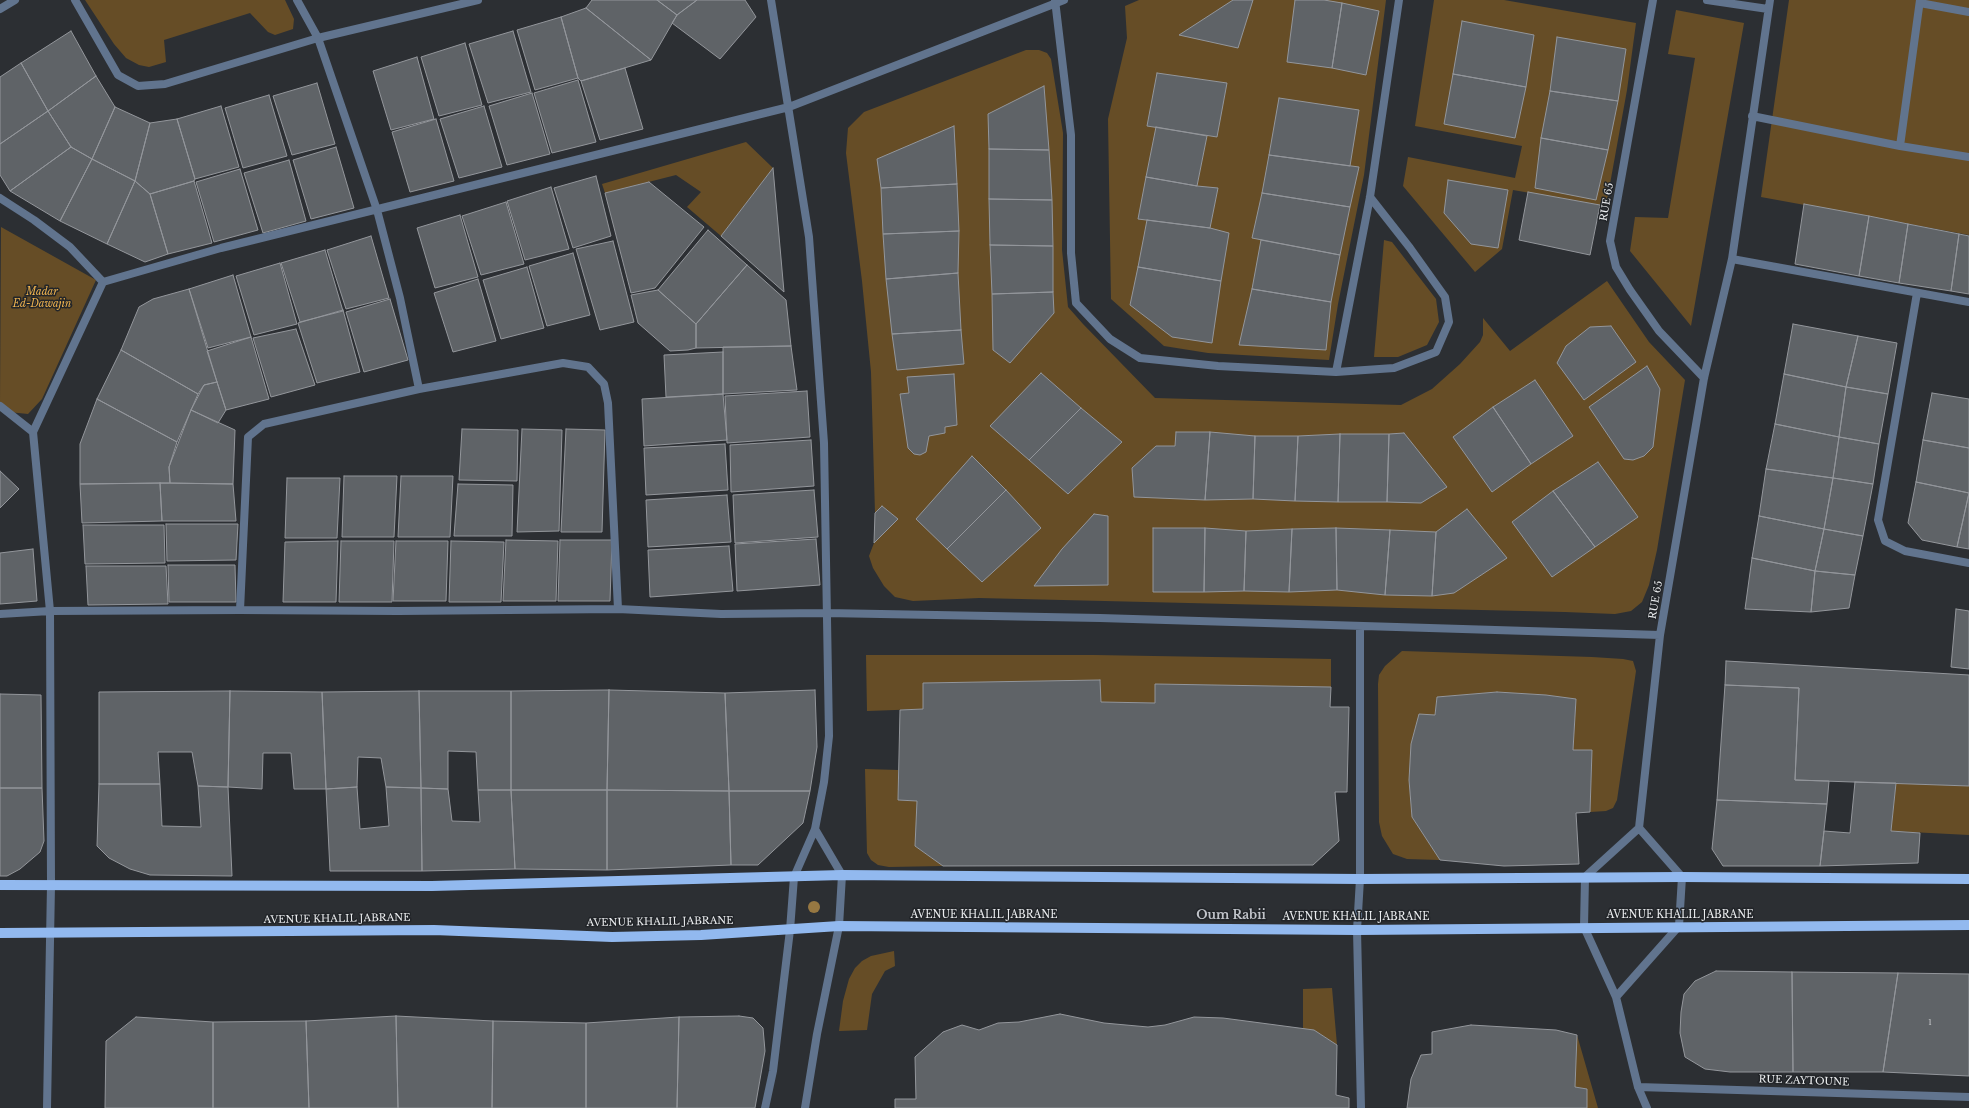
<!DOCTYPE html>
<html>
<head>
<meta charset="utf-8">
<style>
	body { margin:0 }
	canvas { display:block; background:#2c2f33 }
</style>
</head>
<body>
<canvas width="1969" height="1108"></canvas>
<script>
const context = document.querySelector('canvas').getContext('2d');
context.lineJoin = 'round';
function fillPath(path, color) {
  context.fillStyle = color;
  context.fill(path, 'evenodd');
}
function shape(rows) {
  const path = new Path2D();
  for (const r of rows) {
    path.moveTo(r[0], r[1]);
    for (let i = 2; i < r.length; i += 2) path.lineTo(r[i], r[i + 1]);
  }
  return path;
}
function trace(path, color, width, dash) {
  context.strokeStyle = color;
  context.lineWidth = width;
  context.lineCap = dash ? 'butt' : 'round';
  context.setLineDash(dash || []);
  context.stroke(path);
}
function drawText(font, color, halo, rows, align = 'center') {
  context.font = font + ' "Libre Baskerville",serif';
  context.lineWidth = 3;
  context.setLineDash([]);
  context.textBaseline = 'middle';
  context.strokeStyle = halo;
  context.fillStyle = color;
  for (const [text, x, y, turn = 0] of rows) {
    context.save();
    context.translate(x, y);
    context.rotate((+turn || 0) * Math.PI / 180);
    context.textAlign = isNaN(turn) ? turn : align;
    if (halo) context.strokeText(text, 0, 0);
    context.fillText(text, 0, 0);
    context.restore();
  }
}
fillPath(shape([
	[85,0,285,0,294,19,293,29,275,35,268,32,250,13,164,40,166,62,149,67,139,65,126,58,114,44],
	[1139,0,1386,0,1364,175,1338,304,1329,360,1208,353,1164,346,1111,299,1108,119,1127,38,1125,6],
	[1434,0,1504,0,1636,23,1627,90,1606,206,1513,190,1502,249,1475,272,1403,186,1408,157,1515,178,1522,146,1415,126],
	[1789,0,1969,0,1969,235,1761,197],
	[1676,10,1744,23,1691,326,1630,251,1635,217,1668,218,1695,58,1668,54],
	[1026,50,1039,50,1047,53,1051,59,1063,133,1062,250,1068,307,1083,324,1155,398,1401,405,1432,389,1460,364,1480,342,1483,335,1483,318,1510,351,1607,281,1649,342,1685,380,1657,550,1649,585,1642,602,1631,611,1615,614,1565,612,979,598,913,601,895,597,884,586,873,568,869,556,874,543,898,519,882,506,875,513,871,372,862,281,846,153,848,128,864,112],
	[746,142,773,168,721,236,687,207,701,192,676,175,605,193,602,184],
	[1,227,96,280,42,399,28,414,9,412,0,402],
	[1384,240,1392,242,1436,299,1439,322,1427,345,1398,357,1374,357],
	[1402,651,1592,657,1623,659,1633,661,1636,671,1617,800,1613,808,1606,811,1590,812,1592,750,1573,750,1576,699,1546,695,1497,692,1437,697,1435,715,1419,715,1411,744,1409,780,1412,817,1440,860,1407,859,1393,854,1382,836,1379,822,1378,684,1379,675,1385,666],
	[866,655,1094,655,1331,659,1331,687,1155,684,1155,703,1101,702,1100,680,923,683,923,709,867,711],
	[865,769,898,770,898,800,917,801,915,846,943,866,889,867,878,865,871,860,867,853],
	[1896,783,1969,786,1969,835,1891,831],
	[894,951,895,966,885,971,872,994,867,1030,839,1031,843,1001,849,979,855,968,862,961,871,956],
	[1332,988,1337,1045,1314,1030,1303,1029,1303,989],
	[1577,1035,1598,1108,1587,1108,1587,1089,1575,1087]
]), '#664d26');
const building = shape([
	[592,0,657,0,677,15,651,60,586,8,592,0],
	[657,0,697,0,677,15,657,0],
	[697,0,745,0,756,17,720,59,672,23,677,15,697,0],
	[1233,0,1253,0,1238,48,1179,35,1233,0],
	[1295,0,1324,0,1342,3,1332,68,1287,62,1295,0],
	[1342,3,1379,11,1366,75,1332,68,1342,3],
	[586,8,651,60,581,81,578,78,561,17,586,8],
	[561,17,578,78,535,90,517,30,561,17],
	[1462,21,1534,35,1526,87,1453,74,1462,21],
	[71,31,96,76,48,111,21,63,71,31],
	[513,31,531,92,488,103,469,44,513,31],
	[1557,37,1626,49,1618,101,1550,91,1557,37],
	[465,43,482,105,439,116,421,57,465,43],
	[417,57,434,119,391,130,373,71,417,57],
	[21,63,48,111,0,144,0,77,21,63],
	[625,68,643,129,600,140,581,81,625,68],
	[1157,73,1227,83,1217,137,1147,126,1157,73],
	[1453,74,1526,87,1515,138,1444,124,1453,74],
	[96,76,115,107,92,159,71,147,48,111,96,76],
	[578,80,596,142,552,153,534,93,578,80],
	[317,83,335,144,292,155,273,96,317,83],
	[1044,86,1049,150,989,149,988,114,1044,86],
	[1550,91,1618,101,1608,150,1541,138,1550,91],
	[532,93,550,154,507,165,489,106,532,93],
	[269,95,287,156,243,168,225,108,269,95],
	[1279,98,1359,110,1350,166,1269,155,1279,98],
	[221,106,239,167,195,179,177,119,221,106],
	[484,106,502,167,459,178,440,119,484,106],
	[115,107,150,123,135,181,92,159,115,107],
	[48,111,71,147,10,191,0,175,0,144,48,111],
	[177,119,195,179,194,181,150,194,135,181,150,123,177,119],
	[436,119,454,181,410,192,392,132,436,119],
	[954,126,957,184,881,188,877,159,954,126],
	[1156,127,1207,136,1197,186,1146,177,1156,127],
	[1541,138,1608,150,1596,200,1535,188,1541,138],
	[71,147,92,159,60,221,10,191,71,147],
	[336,147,354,208,311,219,293,160,336,147],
	[989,149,1049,150,1052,200,989,199,989,149],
	[1269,155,1359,167,1350,207,1262,193,1269,155],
	[92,159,135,181,107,244,60,221,92,159],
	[289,160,306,221,263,233,244,173,289,160],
	[773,168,784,292,721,236,773,168],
	[240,169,258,230,214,242,196,182,240,169],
	[596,176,611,236,573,248,554,188,596,176],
	[1146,177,1197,186,1218,188,1210,228,1138,219,1146,177],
	[1448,180,1508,190,1498,248,1471,244,1444,213,1448,180],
	[135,181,150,194,168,254,145,262,107,244,135,181],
	[194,181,212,243,168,254,150,194,194,181],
	[649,182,704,227,655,288,631,293,605,193,649,182],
	[957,184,959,231,883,234,881,188,957,184],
	[551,187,569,249,525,260,507,201,551,187],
	[1528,192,1600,205,1590,255,1519,240,1528,192],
	[1262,193,1350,207,1340,255,1252,238,1262,193],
	[989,199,1052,200,1053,246,990,245,989,199],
	[506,202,524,264,481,275,462,216,506,202],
	[1804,204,1869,216,1859,276,1795,264,1804,204],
	[460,215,478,277,435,288,417,228,460,215],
	[1869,216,1908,224,1899,283,1859,276,1869,216],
	[1147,220,1210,228,1229,233,1221,281,1138,267,1147,220],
	[1908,224,1959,234,1951,291,1899,283,1908,224],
	[708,230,747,265,696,324,658,290,708,230],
	[959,231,958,273,886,279,883,234,959,231],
	[1959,234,1969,236,1969,294,1951,291,1959,234],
	[371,236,389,298,346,309,327,250,371,236],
	[1261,240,1340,255,1331,302,1252,289,1261,240],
	[613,241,634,322,600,330,576,249,613,241],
	[990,245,1053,246,1053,292,992,294,990,245],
	[325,250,343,311,300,322,281,263,325,250],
	[573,253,590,315,547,326,529,266,573,253],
	[280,263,297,324,254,335,236,276,280,263],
	[747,265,786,300,791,346,696,348,696,324,747,265],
	[527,267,544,328,501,339,483,280,527,267],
	[1138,267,1221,281,1212,343,1172,337,1130,305,1138,267],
	[958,273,961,330,892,334,886,279,958,273],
	[233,275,251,337,208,348,189,289,233,275],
	[478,279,496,341,453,352,434,293,478,279],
	[189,289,217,382,204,385,198,394,121,350,139,307,153,299,189,289],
	[1252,289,1331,302,1326,350,1239,345,1252,289],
	[658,290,696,324,696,348,688,350,670,351,638,323,631,295,658,290],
	[1053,292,1054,313,1010,363,993,350,992,294,1053,292],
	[390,299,408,360,364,372,346,312,390,299],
	[343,310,360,372,317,383,298,323,343,310],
	[1793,324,1858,336,1846,387,1784,374,1793,324],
	[1611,326,1636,362,1584,400,1557,363,1566,346,1590,327,1611,326],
	[296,329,315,385,271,397,253,338,296,329],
	[961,330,964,364,897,370,892,334,961,330],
	[1858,336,1897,343,1888,394,1846,387,1858,336],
	[251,337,269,399,226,410,207,351,251,337],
	[791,346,797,390,723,394,723,347,791,346],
	[121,350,198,394,177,442,97,399,121,350],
	[723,352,723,394,666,397,664,355,723,352],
	[1647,366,1660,389,1653,447,1644,456,1633,460,1624,459,1589,407,1647,366],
	[1041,373,1081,408,1029,460,990,426,1041,373],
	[954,374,957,425,945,427,945,433,929,436,926,452,920,455,914,454,908,448,900,394,909,393,907,377,954,374],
	[1784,374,1846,387,1839,437,1775,424,1784,374],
	[1535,380,1573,436,1531,464,1493,407,1535,380],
	[217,382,226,410,218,423,191,410,204,385,217,382],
	[1846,387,1888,394,1879,444,1839,437,1846,387],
	[807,391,810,437,727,443,725,396,807,391],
	[1932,393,1969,399,1969,448,1923,440,1932,393],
	[723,394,727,440,644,446,642,399,723,394],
	[97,399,177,442,169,467,170,483,80,484,80,444,97,399],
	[1493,407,1531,464,1492,492,1453,437,1493,407],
	[1081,408,1122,442,1068,494,1029,460,1081,408],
	[191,410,235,430,233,484,170,483,169,467,191,410],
	[1775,424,1839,437,1833,478,1766,469,1775,424],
	[462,429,518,430,517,481,459,480,462,429],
	[522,429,562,430,559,531,517,532,522,429],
	[566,429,605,430,602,532,561,532,566,429],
	[1176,432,1210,432,1205,500,1134,497,1132,468,1156,446,1175,446,1176,432],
	[1210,432,1255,436,1253,499,1205,500,1210,432],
	[1404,433,1447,487,1421,503,1387,502,1389,434,1404,433],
	[1340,434,1338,502,1295,501,1298,436,1340,434],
	[1340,434,1389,434,1387,502,1338,502,1340,434],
	[1255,436,1298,436,1295,501,1253,499,1255,436],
	[1839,437,1879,444,1873,484,1833,478,1839,437],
	[811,440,814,486,731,492,730,445,811,440],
	[1923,440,1969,448,1969,493,1916,482,1923,440],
	[725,444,728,490,646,495,644,448,725,444],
	[972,456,1006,490,947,549,916,519,972,456],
	[1598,462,1638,517,1595,547,1553,491,1598,462],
	[1766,469,1833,478,1824,529,1759,516,1766,469],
	[0,471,19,489,0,508,0,471],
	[344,476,397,476,394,537,342,537,344,476],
	[401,476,453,476,450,537,398,537,401,476],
	[287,478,340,478,337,538,285,538,287,478],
	[1833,478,1873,484,1863,536,1824,529,1833,478],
	[1916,482,1969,493,1957,547,1922,540,1908,523,1916,482],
	[160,483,162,521,82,523,80,484,160,483],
	[160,483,233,484,236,521,162,521,160,483],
	[458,484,513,485,512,536,454,536,458,484],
	[814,490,818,537,735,543,733,495,814,490],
	[1006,490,1041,528,982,582,947,549,1006,490],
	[1553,491,1595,547,1552,577,1512,522,1553,491],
	[1969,493,1969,549,1957,547,1969,493],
	[727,495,731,542,648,547,646,500,727,495],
	[882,506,898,519,874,543,875,513,882,506],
	[1467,509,1507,558,1454,593,1432,596,1436,532,1467,509],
	[1094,514,1108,516,1108,585,1034,586,1062,549,1094,514],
	[1759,516,1824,529,1815,571,1752,558,1759,516],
	[166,524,238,524,236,560,167,561,166,524],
	[83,525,164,525,165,563,85,564,83,525],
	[1153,528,1205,528,1204,592,1153,592,1153,528],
	[1205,528,1246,531,1244,591,1204,592,1205,528],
	[1336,528,1337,590,1289,592,1292,529,1336,528],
	[1336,528,1390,530,1385,595,1337,590,1336,528],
	[1292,529,1289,592,1244,591,1246,531,1292,529],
	[1824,529,1863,536,1855,575,1815,571,1824,529],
	[1390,530,1436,532,1432,596,1385,595,1390,530],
	[816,539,820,585,737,591,735,544,816,539],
	[506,540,558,541,556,601,503,601,506,540],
	[560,540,612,540,610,601,558,601,560,540],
	[338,541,336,602,283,602,285,542,338,541],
	[341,541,394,541,392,602,339,602,341,541],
	[396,541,448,541,446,601,393,601,396,541],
	[451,541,504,542,501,602,449,602,451,541],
	[729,546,733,591,650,597,648,550,729,546],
	[33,549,37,601,0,604,0,553,33,549],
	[1752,558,1815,571,1811,612,1745,609,1752,558],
	[168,565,235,565,236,602,169,602,168,565],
	[86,566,166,566,168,604,88,605,86,566],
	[1815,571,1855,575,1849,608,1811,612,1815,571],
	[1956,609,1969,611,1969,669,1951,667,1956,609],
	[1726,661,1969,675,1969,786,1795,780,1799,688,1725,685,1726,661],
	[1100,680,1101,702,1155,703,1155,684,1331,687,1330,707,1349,707,1347,792,1335,792,1339,841,1313,865,943,866,915,846,917,801,898,800,900,710,923,709,923,683,1100,680],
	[1725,685,1799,688,1795,780,1829,781,1827,804,1717,800,1725,685],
	[609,690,607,790,511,790,511,691,609,690],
	[609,690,725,693,729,791,607,790,609,690],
	[815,690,817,747,810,791,729,791,725,693,815,690],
	[230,691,228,787,198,786,192,752,158,752,160,784,99,784,99,692,230,691],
	[230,691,322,692,326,789,294,789,291,753,263,753,262,789,228,787,230,691],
	[419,691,421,788,386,787,381,758,358,757,357,787,326,789,322,692,419,691],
	[419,691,511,691,511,790,478,790,476,752,448,751,448,789,421,788,419,691],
	[1497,692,1546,695,1576,699,1573,750,1592,750,1590,812,1576,813,1579,864,1504,866,1440,860,1412,817,1409,780,1411,744,1419,714,1435,715,1437,697,1497,692],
	[0,694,41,695,42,788,0,788,0,694],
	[1855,782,1896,783,1891,831,1920,833,1918,863,1820,866,1824,831,1850,833,1855,782],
	[99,784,160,784,162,826,201,827,198,786,228,787,232,876,150,875,130,869,109,858,97,846,99,784],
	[357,787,360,829,389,826,386,787,421,788,422,871,330,871,326,789,357,787],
	[0,788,42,788,44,841,40,852,20,869,7,876,0,876,0,788],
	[421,788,448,789,452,821,480,822,478,790,511,790,515,869,422,871,421,788],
	[511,790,607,790,607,870,515,869,511,790],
	[607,790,729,791,731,865,607,870,607,790],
	[729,791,810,791,803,823,758,865,731,865,729,791],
	[1717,800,1827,804,1820,866,1723,866,1712,849,1717,800],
	[1716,971,1792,972,1793,1072,1730,1072,1705,1069,1685,1057,1680,1033,1681,1012,1684,994,1695,981,1716,971],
	[1792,972,1898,973,1883,1072,1793,1072,1792,972],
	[1898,973,1969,974,1969,1076,1883,1072,1898,973],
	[1060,1014,1104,1023,1148,1027,1165,1025,1194,1017,1223,1018,1314,1030,1337,1045,1336,1095,1349,1098,1349,1108,895,1108,895,1099,916,1099,915,1057,943,1032,962,1025,979,1030,998,1023,1019,1022,1060,1014],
	[396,1016,398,1108,309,1108,306,1021,396,1016],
	[396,1016,493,1021,492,1108,398,1108,396,1016],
	[739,1016,753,1018,763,1028,765,1051,755,1108,677,1108,679,1017,739,1016],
	[136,1017,213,1022,213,1108,105,1108,106,1041,136,1017],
	[679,1017,677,1108,586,1108,586,1023,679,1017],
	[306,1021,309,1108,213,1108,213,1022,306,1021],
	[493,1021,586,1023,586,1108,492,1108,493,1021],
	[1471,1025,1556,1030,1577,1035,1575,1087,1587,1089,1587,1108,1407,1108,1411,1079,1421,1055,1432,1054,1432,1032,1471,1025]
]);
fillPath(building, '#5f6367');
trace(building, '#93969b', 1);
trace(shape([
	[75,0,118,75,138,86,165,84,318,38,478,0],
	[297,0,318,38,377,210,400,298,419,389],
	[1055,0,1071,135,1071,253,1076,303,1110,339,1140,358,1218,366,1336,372,1394,368,1436,352,1449,322,1445,297,1410,248,1370,197],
	[1653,0,1610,241,1616,267,1630,290,1659,331,1704,378],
	[1707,0,1768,9],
	[1920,3,1969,12],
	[0,9,15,0],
	[1752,116,1900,146,1969,157],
	[1900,146,1920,0],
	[0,198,34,220,70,247,103,282,33,432,50,611,51,885,47,1108],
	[1732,259,1969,302],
	[103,282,221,248,789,107,1064,0],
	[1917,293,1878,520,1885,541,1905,551,1969,563],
	[1336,372,1370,197,1399,0],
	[0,406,33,432],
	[240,610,248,437,264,424,419,389,563,363,588,367,604,384,608,403,618,609],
	[0,614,50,611,240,610,398,611,618,609,721,614,826,613,1100,618,1660,635],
	[1360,627,1360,879,1357,930,1361,1108],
	[1616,997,1679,926,1682,877,1639,828],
	[1638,1087,1969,1097],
	[765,1108,773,1071,790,930,794,877,815,829,824,782,829,736,824,443,809,237,771,0],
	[805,1108,817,1034,839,926,842,875,815,829],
	[1647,1108,1638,1087,1616,997,1584,927,1585,877,1639,828,1660,635,1704,378,1732,259,1770,0]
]), '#61748e', 8);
trace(shape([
	[0,885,432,886,842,875,1360,879,1682,877,1969,879],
	[0,933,434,930,612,937,701,935,839,926,1357,930,1969,925]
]), '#92b9ef', 10);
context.fillStyle = '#977842';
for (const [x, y] of [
	[814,907]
]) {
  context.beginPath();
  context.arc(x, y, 6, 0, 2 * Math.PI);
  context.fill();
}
drawText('8px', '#c8cacd', null, [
	["1",1930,1023]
]);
drawText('10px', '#ebedef', '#222529', [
	["RUE 65",1607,202,-80],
	["RUE 65",1656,600,-80],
	["AVENUE KHALIL JABRANE",984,915],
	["AVENUE KHALIL JABRANE",1680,915],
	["AVENUE KHALIL JABRANE",1356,917],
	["AVENUE KHALIL JABRANE",337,919,-1],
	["AVENUE KHALIL JABRANE",660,922,-1],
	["RUE ZAYTOUNE",1804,1081,2]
]);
drawText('italic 10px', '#efb34f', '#222529', [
	["Madar",42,292],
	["Ed-Dawajin",42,304]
]);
drawText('bold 12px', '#c0c3c9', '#222529', [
	["Oum Rabii",1231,916]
]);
</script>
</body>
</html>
